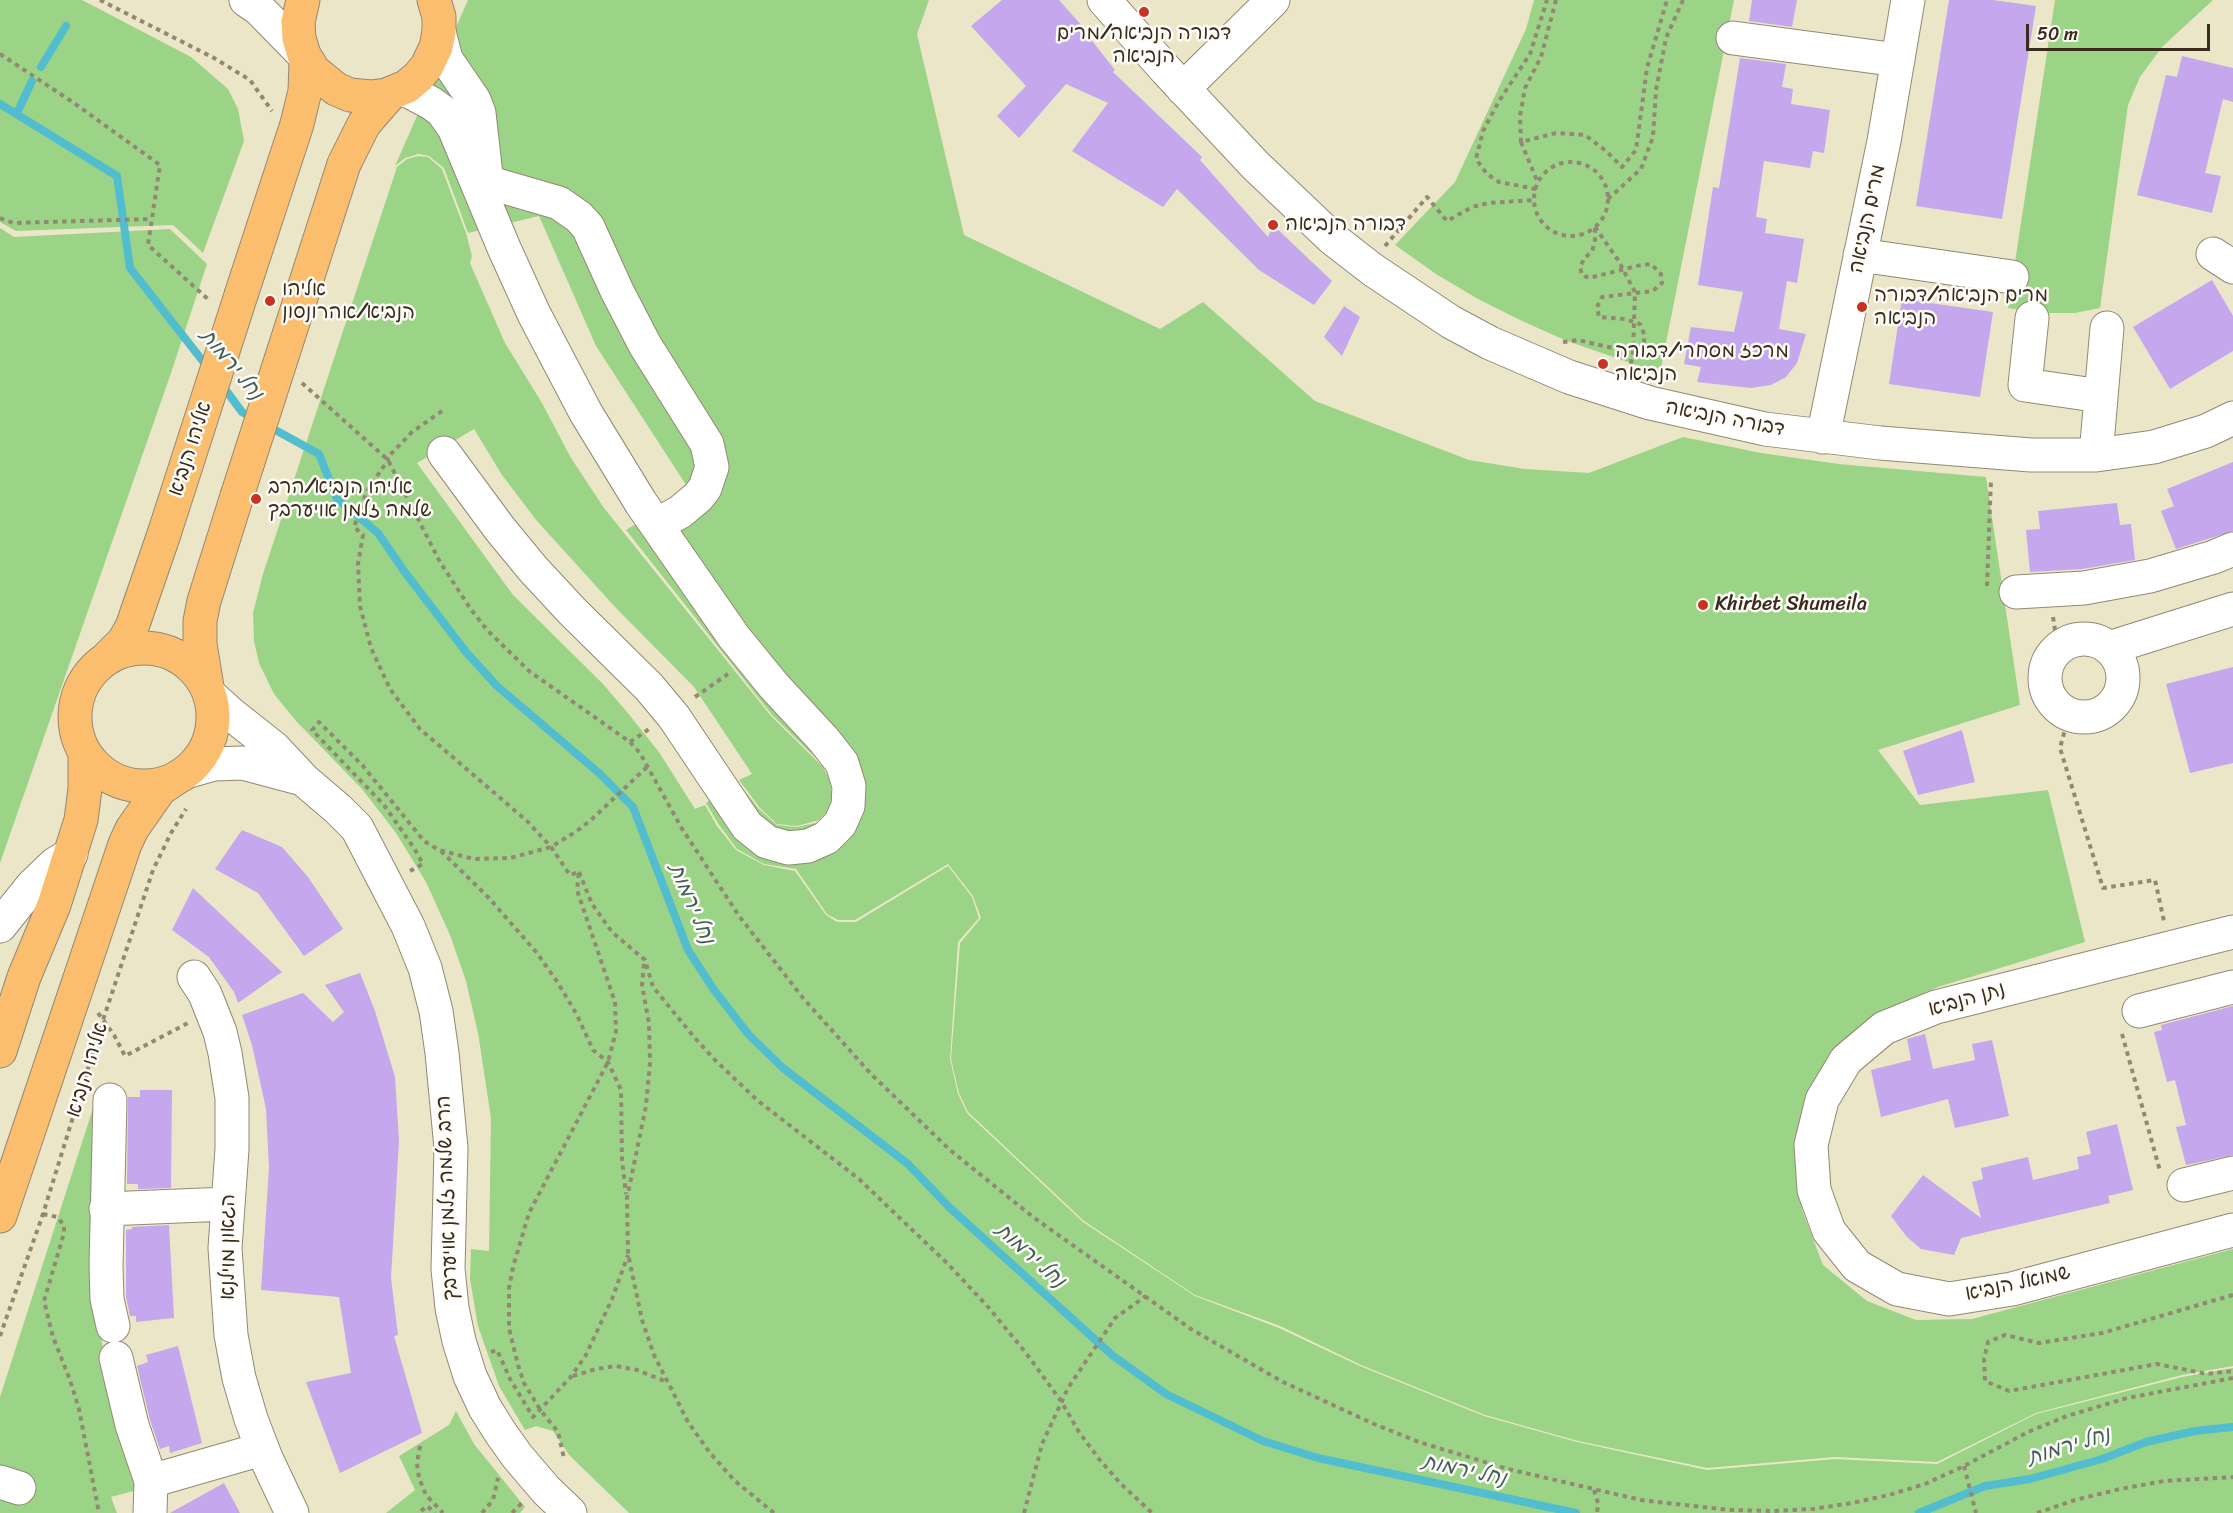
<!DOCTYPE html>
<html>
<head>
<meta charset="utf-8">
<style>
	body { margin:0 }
	#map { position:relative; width:2233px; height:1513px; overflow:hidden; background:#ebe6c8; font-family:Sriracha,sans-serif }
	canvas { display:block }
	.scale { position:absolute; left:2026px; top:24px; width:184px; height:27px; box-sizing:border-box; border:3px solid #3b2a1e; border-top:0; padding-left:8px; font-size:18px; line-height:21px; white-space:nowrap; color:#3b2a1e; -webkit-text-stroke:4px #fdfcf7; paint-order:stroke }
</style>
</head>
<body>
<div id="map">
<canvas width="2233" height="1513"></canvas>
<div class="scale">50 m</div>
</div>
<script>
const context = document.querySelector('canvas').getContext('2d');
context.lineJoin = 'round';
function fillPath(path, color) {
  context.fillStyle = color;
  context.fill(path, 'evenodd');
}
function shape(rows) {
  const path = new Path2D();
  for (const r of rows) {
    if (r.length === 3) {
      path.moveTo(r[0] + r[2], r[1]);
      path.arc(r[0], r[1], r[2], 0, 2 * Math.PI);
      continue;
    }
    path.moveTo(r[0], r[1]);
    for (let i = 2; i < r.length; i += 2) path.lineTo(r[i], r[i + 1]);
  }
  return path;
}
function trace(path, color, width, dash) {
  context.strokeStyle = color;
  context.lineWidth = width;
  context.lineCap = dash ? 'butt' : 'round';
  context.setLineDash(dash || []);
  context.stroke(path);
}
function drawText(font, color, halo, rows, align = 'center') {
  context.font = font + ' Sriracha,"Playpen Sans Hebrew",sans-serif';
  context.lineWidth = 5;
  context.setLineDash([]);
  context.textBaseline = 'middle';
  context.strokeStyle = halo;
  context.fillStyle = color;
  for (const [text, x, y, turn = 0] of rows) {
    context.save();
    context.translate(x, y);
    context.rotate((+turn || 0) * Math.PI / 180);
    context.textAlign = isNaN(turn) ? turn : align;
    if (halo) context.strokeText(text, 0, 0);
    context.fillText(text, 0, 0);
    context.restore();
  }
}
fillPath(shape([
	[0,0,82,0,191,57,228,89,238,109,244,141,203,253,173,225,16,231,0,222],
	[468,0,929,0,917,34,964,235,1160,329,1203,302,1315,401,1469,460,1525,469,1589,473,1683,437,1761,453,1839,464,1986,477,2020,705,1878,750,1920,805,2048,790,2085,942,1938,987,1880,1012,1832,1050,1805,1099,1797,1157,1802,1210,1823,1265,1867,1301,1916,1320,1972,1319,2233,1249,2233,1366,2182,1375,2036,1413,1937,1462,1835,1457,1707,1468,1578,1441,1485,1415,1361,1365,1280,1326,1195,1295,1084,1221,968,1112,959,1093,951,1059,960,943,981,918,973,896,948,864,855,920,838,920,827,914,796,869,764,864,737,849,719,825,706,803,736,780,759,809,777,825,797,827,820,822,832,810,834,793,831,778,824,766,772,715,626,530,690,491,596,346,539,216,468,233,444,168,429,156,418,154,405,158,395,166],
	[1534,0,1734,0,1660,373,1567,341,1522,321,1478,299,1436,274,1395,245,1455,182,1526,29],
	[2055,0,2213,0,2162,47,2140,77,2128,105,2100,308,2075,313,2042,313,2008,308],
	[418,156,428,157,442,169,466,233,472,256,470,263,505,343,542,403,571,458,604,508,771,716,823,767,829,779,832,793,830,809,819,820,797,826,777,824,760,808,739,780,752,774,694,687,616,608,537,521,502,475,474,429,417,463,513,595,603,684,627,712,659,752,695,809,705,805,717,826,736,850,764,865,795,871,826,915,837,922,856,922,948,866,972,897,979,918,958,942,950,1059,958,1094,967,1113,1083,1222,1195,1296,1279,1328,1360,1366,1484,1416,1577,1442,1707,1470,1835,1459,1937,1464,2036,1414,2182,1377,2233,1368,2233,1513,629,1513,569,1455,553,1431,536,1426,525,1430,499,1386,478,1326,470,1279,471,1249,489,1251,491,1118,478,1033,466,981,450,935,426,882,396,833,362,789,297,722,274,694,259,663,254,641,253,613,263,574,397,167,407,159],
	[0,228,14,237,170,229,207,264,171,373,0,863],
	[96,1099,99,1319,103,1351,137,1490,111,1497,117,1513,0,1513,0,1397],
	[456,1411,474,1444,525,1507,520,1513,386,1513,415,1490,399,1456,449,1425]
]), '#9bd487');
trace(shape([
	[41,67,66,26],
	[0,104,117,176,130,268,209,369],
	[17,113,32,81],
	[222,385,242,412,255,419],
	[268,426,319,454,337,499,378,533,404,571,466,652,497,686,599,773,633,807,688,950,714,990,749,1035,783,1068,908,1164,949,1207,1112,1355,1166,1394,1263,1441,1318,1458,1576,1513],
	[1919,1513,1985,1486,2030,1479,2102,1459,2146,1442,2195,1431,2233,1427]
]), '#52bdce', 8);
fillPath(shape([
	[1002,0,1059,0,1083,27,1082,28,1115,70,1113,72,1202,157,1200,160,1268,237,1273,225,1332,281,1314,305,1259,270,1177,189,1163,207,1072,151,1108,103,1066,84,1019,138,997,116,1026,86,971,26],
	[1752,0,1797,0,1792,27,1749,21],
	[1949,0,1993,0,2036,6,2002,219,1916,206],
	[2182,56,2233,68,2233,102,2223,99,2205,173,2221,176,2212,213,2137,195,2166,75,2177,77],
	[1740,58,1786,64,1782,87,1793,89,1791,104,1830,110,1824,153,1813,151,1810,168,1764,161,1756,217,1767,219,1765,233,1804,239,1797,283,1787,281,1779,329,1806,334,1797,363,1786,377,1771,385,1751,388,1697,382,1701,367,1684,364,1691,327,1734,332,1743,292,1698,285,1713,187,1719,188],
	[2212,280,2233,316,2233,351,2170,389,2133,327],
	[1902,299,1993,312,1980,397,1889,384],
	[1344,306,1360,317,1342,356,1324,337],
	[2233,462,2233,531,2176,549,2161,511,2174,506,2167,489],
	[2117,503,2120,525,2131,524,2135,560,2082,569,2030,572,2026,530,2040,529,2038,511],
	[2233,667,2233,763,2190,773,2166,684],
	[1962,730,1975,782,1918,795,1903,751],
	[242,830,282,847,308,877,343,929,304,956,258,893,215,869],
	[193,888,282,972,238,1003,234,992,209,957,172,930],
	[360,973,375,1011,395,1077,399,1141,391,1278,398,1335,394,1336,422,1433,340,1473,306,1382,351,1373,339,1297,261,1290,269,1168,266,1109,252,1045,242,1015,303,993,333,1022,344,1012,325,985],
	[2233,1006,2233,1155,2186,1165,2176,1127,2186,1125,2175,1080,2167,1082,2154,1032,2162,1030,2161,1025],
	[1925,1034,1933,1069,1975,1060,1972,1044,1992,1040,2009,1116,1955,1128,1948,1099,1881,1117,1871,1070,1911,1060,1907,1039],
	[140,1090,172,1090,171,1188,138,1189,138,1184,127,1184,128,1097,140,1097],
	[2117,1124,2133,1190,2108,1196,2110,1203,1961,1238,1954,1255,1921,1249,1907,1237,1891,1216,1923,1175,1981,1218,1972,1182,1983,1179,1981,1168,2028,1157,2033,1180,2079,1169,2077,1157,2091,1154,2086,1132],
	[169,1225,174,1318,136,1322,136,1316,130,1316,126,1297,126,1230,132,1229,132,1227],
	[178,1346,202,1443,170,1453,169,1446,160,1449,150,1420,137,1366,148,1362,146,1355],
	[224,1483,240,1513,170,1513]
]), '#c4a7ed');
const minor = shape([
	[246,0,259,9,304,55],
	[1104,0,1166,70,1255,165,1333,239,1373,270,1451,322,1490,343,1569,377,1650,403,1765,429,1880,443,2031,455,2096,455,2154,447,2206,431,2233,418],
	[439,32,446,59,474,100,479,113,486,175],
	[1733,38,1898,60],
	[401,89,410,92,431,103,442,111,454,128,504,248,534,314,586,413,641,503,734,637,774,686,824,740,842,763,849,786,848,806,840,824,826,838,808,846,788,848,767,842,747,826,674,717,649,687,572,611,533,569,500,529,444,453],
	[1183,89,1273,0],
	[487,182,559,203,579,217,588,227,617,291,645,345,707,444,712,467,705,488,698,497,680,512,669,518,655,523],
	[2213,254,2233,267],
	[1860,255,2012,277],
	[2032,318,2025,385,2101,396],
	[1823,437,1884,141,1908,0],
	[2096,455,2107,328],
	[2016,592,2084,588,2150,576,2214,557,2233,549],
	[2084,678,39],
	[2109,648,2233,609],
	[210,695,231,714,274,748,304,780,338,809,357,828,408,926,425,968,436,1011,442,1053,451,1148,448,1269,452,1308,459,1341,470,1376,485,1408,500,1432,517,1456,546,1490,570,1513],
	[186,772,214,764,243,763,303,779],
	[0,926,32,886,55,864,71,854],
	[2233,932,1936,1007,1884,1028,1846,1060,1822,1100,1811,1145,1814,1190,1829,1231,1857,1266,1897,1289,1949,1299,2012,1289,2233,1230],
	[194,977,205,994,220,1032,225,1053,232,1098,232,1149,225,1248,231,1335,239,1378,251,1419,266,1458,292,1513],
	[2139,1011,2233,987],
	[110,1100,106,1266,107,1299,113,1326],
	[2184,1185,2233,1173],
	[106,1209,227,1204],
	[116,1358,132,1425,151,1481,262,1449],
	[0,1482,19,1488],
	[150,1513,151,1481]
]);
const major = shape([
	[303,0,298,22,299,38,304,55,314,71,336,89,350,95,371,97,386,95,406,87,418,77,427,66,436,47,439,32,439,17,434,0],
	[344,164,364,124,391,93],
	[242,292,297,124,305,91,306,60],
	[144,717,69],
	[107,658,124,641,132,627,164,534],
	[207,687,200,644,200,621,204,601,237,496],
	[0,1051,24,977,54,905,81,820,85,789,85,754],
	[0,1216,125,844,132,829,160,789,181,775]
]);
trace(minor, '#938873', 35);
trace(major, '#938873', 35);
trace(shape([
	[100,0,214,58,250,80,272,111],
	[1556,0,1541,57,1525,88,1520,116,1521,142,1556,133,1585,135,1606,151,1622,167,1636,150,1647,68,1667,0],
	[0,54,74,103,160,165,148,245,209,300],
	[1521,142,1538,183],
	[1571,199,37],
	[1536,189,1499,182,1487,174,1476,159,1483,131,1499,101,1530,54,1547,0],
	[1608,199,1641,169,1653,137,1656,90,1666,38,1683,0],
	[0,218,13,223,152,219],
	[1595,227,1618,260,1635,292,1633,353,1630,367],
	[1385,246,1427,197,1447,221,1472,207,1488,203,1534,200],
	[1563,342,1578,340,1638,354,1644,347,1644,334,1640,324,1625,319,1599,317,1597,307,1602,297,1653,291,1662,283,1661,274,1651,264,1641,265,1589,278,1582,275,1580,267,1584,259,1592,251,1595,242,1595,226],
	[302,383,388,460,440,562,470,608,487,630,529,671,630,742,640,753,681,827,739,916,803,998,871,1074,950,1150,1033,1217,1191,1329,1283,1382,1374,1424,1419,1442,1508,1469,1641,1500,1730,1510,1773,1511,1813,1509,1852,1503,1889,1495,1925,1484,1964,1466,2028,1432,2067,1416,2127,1398,2233,1378],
	[442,411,412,432,387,458,388,460,367,491,354,527,363,535,358,564,360,606,371,648,390,689,420,729,527,821,551,847,570,875,579,872,577,890,615,1002,616,1031,608,1062,529,1213,513,1267,509,1288,509,1328,518,1365,524,1383,541,1411,558,1432,564,1458],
	[1987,586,1991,479],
	[2053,617,2058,649],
	[695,697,728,674],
	[2069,715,2060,748,2103,888,2155,880,2164,921],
	[630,742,649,729],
	[441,851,489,898,537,953,558,983,577,1015,593,1050,608,1062,621,1090,622,1160,626,1194],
	[410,871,423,864,414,848,384,805,312,730,319,722,363,766,424,841,439,850,474,859,510,858,551,847,577,831,591,820,648,766],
	[579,872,592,904,612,932,645,960,653,987,694,1037,715,1060,757,1100,859,1179,948,1264,989,1308,1026,1353,1061,1401,1079,1432,1099,1459,1120,1483,1152,1513],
	[644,964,642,985,649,1023,650,1063,646,1106,627,1198,628,1254,642,1320,654,1355,688,1422,710,1453,735,1481,774,1513],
	[98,1013,114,1035,125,1056,188,1023],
	[2122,1034,2160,1171],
	[43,1214,57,1217,64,1225,64,1233,44,1301,53,1337,70,1380,79,1409,99,1513],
	[2233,1295,2102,1333,2039,1343,2005,1335,1988,1342,1984,1359,1985,1381,2009,1391,2157,1364,2207,1374,2233,1371],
	[0,1336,43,1214,103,1020,153,870,171,833,186,809],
	[491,1352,497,1350,510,1379,533,1417,570,1378,586,1355,612,1299,628,1255],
	[573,1376,596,1369,616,1366,637,1370,667,1382],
	[420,1446,417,1463,419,1478,426,1495,443,1513],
	[1964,1466,1976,1513],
	[1594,1490,1598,1503,1597,1513],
	[421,1511,427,1506,435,1513],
	[482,1513,493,1500,498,1478],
	[512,1513,522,1503],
	[1024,1513,1042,1444,1068,1388,1115,1318,1146,1296],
	[2037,1513,2075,1500,2120,1489,2164,1481,2233,1477]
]), '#938873', 4, [4.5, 4.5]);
trace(minor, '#fff', 33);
trace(major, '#fbbd6e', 33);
const majorBridge = shape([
	[237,496,344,164],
	[164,534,242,292]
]);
trace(majorBridge, '#938873', 35, []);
trace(majorBridge, '#fbbd6e', 33);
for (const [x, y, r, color] of [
	[1144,12,6,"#c8321e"],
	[1273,225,6,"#c8321e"],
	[270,301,6,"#c8321e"],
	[1862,307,6,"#c8321e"],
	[1603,364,6,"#c8321e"],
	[256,499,6,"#c8321e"],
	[1703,605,6,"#c8321e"]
]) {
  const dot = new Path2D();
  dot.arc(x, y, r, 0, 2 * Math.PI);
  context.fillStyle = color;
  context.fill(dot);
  trace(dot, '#fdfcf7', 2);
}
drawText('20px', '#3b2a1e', '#fdfcf7', [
	["דבורה הנביאה/מרים",1144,34,"center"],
	["הנביאה",1144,57,"center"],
	["דבורה הנביאה",1285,225],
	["אליהו",282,290],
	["הנביא/אהרונסון",282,313],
	["מרים הנביאה/דבורה",1874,296],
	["הנביאה",1874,319],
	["מרכז מסחרי/דבורה",1615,352],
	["הנביאה",1615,375],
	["אליהו הנביא/הרב",268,488],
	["שלמה זלמן אויערבך",268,511],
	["Khirbet Shumeila",1715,605]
], 'left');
drawText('20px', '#3b2a1e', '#fdfcf7', [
	["מרים הנביאה",1868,219,-78],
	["דבורה הנביאה",1725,419,11],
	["אליהו הנביא",191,449,-72],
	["נתן הנביא",1967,1000,-16],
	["אליהו הנביא",88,1070,-73],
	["הרב שלמה זלמן אויערבך",448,1198,-92],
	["הגאון מוילנא",229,1247,-90],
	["שמואל הנביא",2018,1284,-12]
]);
drawText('italic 21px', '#435d5c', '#fdfcf7', [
	["נחל ירמות",231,365,50],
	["נחל ירמות",691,904,67],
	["נחל ירמות",1030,1256,42],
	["נחל ירמות",2069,1447,-17],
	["נחל ירמות",1464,1471,12]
]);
</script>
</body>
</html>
